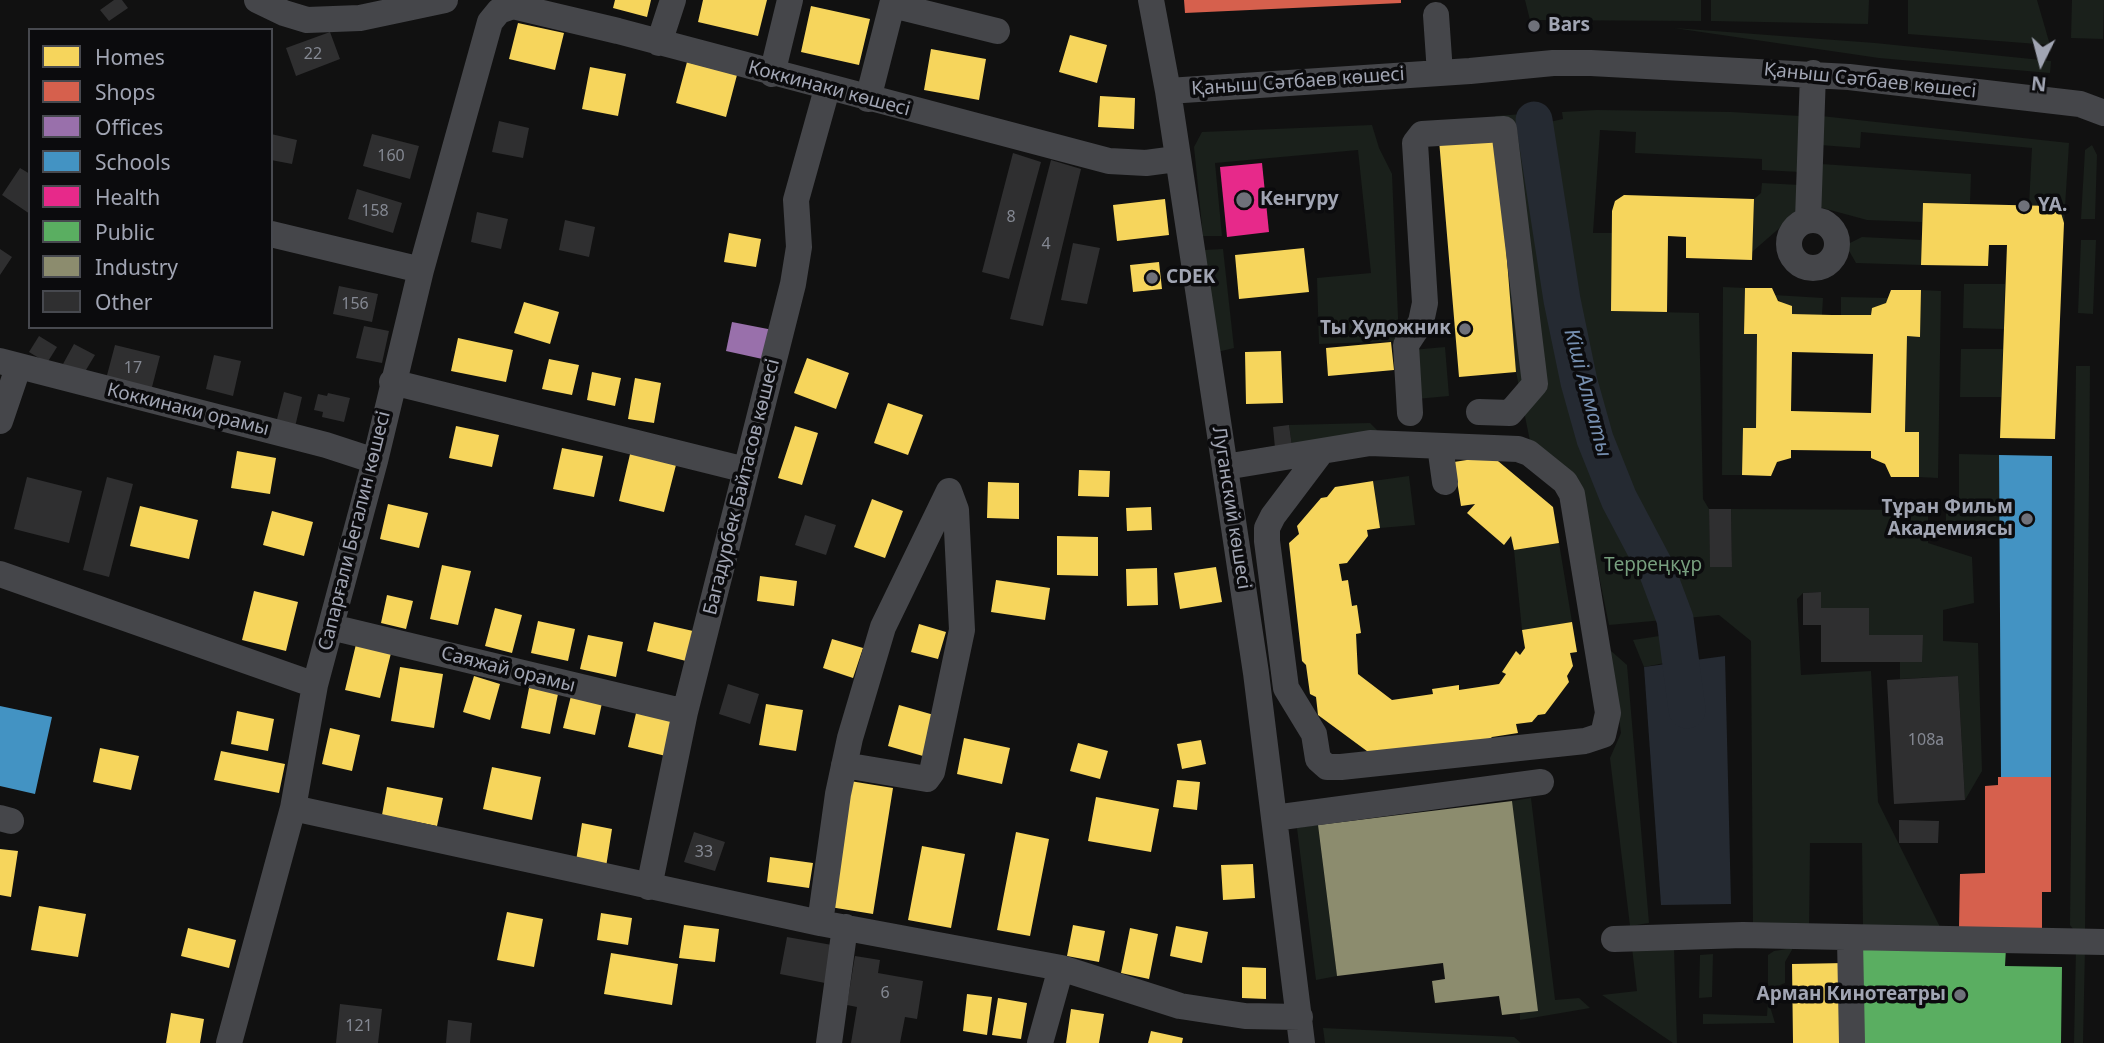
<!DOCTYPE html>
<html>
<head>
<meta charset="utf-8">
<style>
	body { margin:0 }
	#map { position:relative; width:2104px; height:1043px; overflow:hidden; background:#111; font-family:"Noto Sans",sans-serif }
	canvas { display:block }
	.legend { position:absolute; left:28px; top:28px; width:245px; height:301px; box-sizing:border-box; background:#0b0b0d; border:2px solid #47494f; margin:0; padding:9px 12px; list-style:none; font-size:21px; color:#a1a5b3 }
	.legend li { display:flex; align-items:center; gap:14px; height:35px }
	.legend b { width:35px; border:2px solid #47494f }
	.north { position:absolute; left:2006px; top:28px; width:70px; height:70px; -webkit-text-stroke:5px #0b0b0d; paint-order:stroke; rotate:186deg; font-size:19px; font-weight:700; line-height:28px; text-align:center; color:#a1a5b3 }
	.north::after { content:''; display:block; margin:auto; width:24px; height:32px; background:#a1a5b3; clip-path:polygon(50% 0,100% 100%,50% 72%,0 100%) }
</style>
</head>
<body>
<div id="map">
<canvas width="2104" height="1043"></canvas>
<ul class="legend">
<li><b style="height:19px;background:#f6d55c"></b>Homes</li>
<li><b style="height:19px;background:#d6604d"></b>Shops</li>
<li><b style="height:19px;background:#9970ab"></b>Offices</li>
<li><b style="height:19px;background:#4393c3"></b>Schools</li>
<li><b style="height:19px;background:#e7298a"></b>Health</li>
<li><b style="height:19px;background:#5aae61"></b>Public</li>
<li><b style="height:19px;background:#8c8c6e"></b>Industry</li>
<li><b style="height:19px;background:#2f2f30"></b>Other</li>
</ul>
<div class="north">N</div>
</div>
<script>
const context = document.querySelector('canvas').getContext('2d');
context.lineJoin = 'round';
function fillPath(path, color) {
  context.fillStyle = color;
  context.fill(path, 'evenodd');
}
function shape(rows) {
  const path = new Path2D();
  for (const r of rows) {
    if (r.length === 3) {
      path.moveTo(r[0] + r[2], r[1]);
      path.arc(r[0], r[1], r[2], 0, 2 * Math.PI);
      continue;
    }
    path.moveTo(r[0], r[1]);
    for (let i = 2; i < r.length; i += 2) path.lineTo(r[i], r[i + 1]);
  }
  return path;
}
function trace(path, color, width, dash) {
  context.strokeStyle = color;
  context.lineWidth = width;
  context.lineCap = dash ? 'butt' : 'round';
  context.setLineDash(dash || []);
  context.stroke(path);
}
function drawText(font, color, halo, rows, align = 'center') {
  context.font = font + ' "Noto Sans",sans-serif';
  context.lineWidth = 7;
  context.setLineDash([]);
  context.textBaseline = 'middle';
  context.strokeStyle = halo;
  context.fillStyle = color;
  for (const [text, x, y, turn = 0] of rows) {
    context.save();
    context.translate(x, y);
    context.rotate((+turn || 0) * Math.PI / 180);
    context.textAlign = isNaN(turn) ? turn : align;
    if (halo) context.strokeText(text, 0, 0);
    context.fillText(text, 0, 0);
    context.restore();
  }
}
fillPath(shape([
	[1525,0,1701,0,1701,21,1530,20],
	[1711,0,1869,0,1868,24,1711,21],
	[1908,0,2037,0,2050,45,1908,34],
	[2072,0,2104,0,2103,39,2071,38],
	[1674,28,1875,43,2051,61,2050,73,1879,58],
	[1597,110,1731,112,1801,116,1800,172,1762,170,1762,159,1635,153,1636,132,1600,130,1593,233,1612,233,1611,311,1699,313,1703,499,1709,509,1710,558,1714,567,1732,567,1731,509,1928,510,1928,543,1972,557,1974,603,1943,610,1943,641,1978,643,1982,771,1965,800,1958,676,1900,679,1900,662,1922,662,1922,635,1869,635,1869,608,1821,608,1820,592,1803,593,1797,599,1801,675,1871,671,1878,802,1940,927,1863,929,1862,843,1810,843,1809,929,1753,927,1751,641,1719,615,1609,625,1588,522,1530,441,1516,372,1495,116,1524,114,1527,127,1563,119,1562,112],
	[1821,116,2069,143,2064,223,2057,209,2029,205,2032,148,1861,132,1860,148,1820,145],
	[1372,125,1379,148,1392,174,1399,341,1319,344,1317,278,1371,273,1358,150,1215,163,1222,236,1203,236,1194,147,1202,132],
	[2092,145,2097,155,2095,219,2081,219,2085,150],
	[1821,164,1971,174,1970,204,1923,203,1922,222,1867,220,1819,207],
	[1762,183,1800,185,1799,211,1752,252,1754,199,1761,193],
	[1862,237,1922,240,1921,265,1856,263,1848,249,1850,243],
	[2081,240,2096,240,2093,314,2078,313],
	[1223,249,1234,348,1217,352,1204,250],
	[1964,284,2005,284,2004,329,1963,328],
	[1723,287,1745,288,1744,334,1757,334,1756,428,1743,428,1742,475,1722,475],
	[1921,290,1941,291,1938,478,1919,477,1919,432,1905,432,1907,336,1920,336],
	[1774,295,1823,298,1822,315,1792,314],
	[1841,297,1890,298,1886,303,1872,308,1871,315,1841,315],
	[1445,347,1449,396,1416,399,1412,350],
	[1961,349,2003,349,2001,397,1960,397],
	[2076,366,2090,366,2085,933,2076,933,2070,925],
	[1370,423,1380,433,1292,446,1289,425],
	[1959,454,1999,455,2000,530,1946,528,1946,504,1959,504],
	[1409,476,1415,525,1380,528,1373,481],
	[1559,543,1572,622,1522,630,1514,550],
	[1666,635,1670,662,1644,667,1633,640],
	[1610,650,1627,665,1649,923,1630,926,1610,758,1621,733],
	[1531,798,1555,1000,1579,998,1590,1008,1520,1020,1512,801],
	[1318,825,1337,976,1316,980,1297,828],
	[1632,948,1674,948,1677,1043,1673,1043,1602,995,1637,991],
	[1793,948,1785,962,1785,983,1768,990,1768,955,1774,951],
	[2076,948,2085,948,2083,1043,2074,1043],
	[1713,954,1712,997,1699,998,1700,955],
	[1768,1000,1775,1023,1703,1024,1703,1014,1767,1016],
	[1323,1028,1514,1037,1521,1043,1325,1043]
]), '#1a201b');
fillPath(shape([
	[1725,656,1731,904,1661,905,1644,667]
]), '#252a32');
fillPath(shape([
	[615,0,651,0,647,17,613,8],
	[703,0,767,0,758,36,698,22],
	[811,6,870,19,859,65,801,52],
	[518,23,564,33,555,70,509,59],
	[1070,35,1107,45,1097,83,1059,72],
	[931,49,986,59,979,100,924,90],
	[687,62,737,75,726,117,676,103],
	[590,67,626,74,618,116,582,109],
	[1100,96,1135,98,1134,129,1098,127],
	[1497,136,1516,372,1459,377,1439,140],
	[1624,195,1754,199,1752,260,1686,258,1686,237,1668,236,1667,312,1611,311,1612,211,1615,201],
	[1165,199,1169,235,1117,241,1113,205],
	[1923,203,2052,206,2061,213,2064,223,2055,439,2000,438,2007,245,1989,245,1988,266,1921,265],
	[729,233,761,239,756,267,724,262],
	[1304,248,1309,292,1239,299,1235,255],
	[1159,262,1162,289,1133,292,1130,265],
	[1745,288,1772,288,1778,301,1792,306,1792,314,1832,315,1871,315,1872,308,1886,303,1891,290,1921,290,1920,337,1907,336,1905,432,1919,432,1919,477,1891,477,1885,464,1871,458,1871,451,1791,450,1791,458,1777,462,1771,476,1742,475,1743,428,1756,428,1757,334,1744,334],
	[1792,352,1873,354,1871,413,1791,411],
	[524,302,559,312,550,344,514,333],
	[458,338,513,350,506,382,451,371],
	[1391,342,1394,370,1328,376,1326,348],
	[1281,351,1283,403,1246,404,1245,352],
	[807,358,849,373,836,409,794,393],
	[549,359,579,365,572,395,542,389],
	[592,372,621,378,615,406,587,400],
	[635,378,661,383,654,423,628,419],
	[888,403,923,415,908,455,874,443],
	[456,426,499,435,492,467,449,458],
	[795,426,818,433,802,485,778,478],
	[562,448,603,456,594,497,553,489],
	[631,450,677,461,664,512,619,501],
	[237,451,276,458,270,494,231,488],
	[1492,456,1553,507,1559,543,1514,550,1511,536,1504,545,1467,513,1475,504,1461,506,1454,462],
	[1079,470,1110,471,1109,497,1078,496],
	[1373,481,1380,528,1367,530,1368,536,1347,563,1339,564,1342,581,1348,580,1352,606,1357,605,1361,633,1356,634,1358,674,1392,700,1433,694,1432,689,1459,685,1459,690,1499,684,1506,674,1502,672,1516,651,1520,655,1525,648,1522,630,1572,622,1577,652,1570,653,1573,666,1567,676,1569,682,1545,714,1538,715,1532,722,1516,724,1518,733,1492,737,1487,742,1375,757,1318,715,1316,697,1310,694,1306,665,1302,661,1289,543,1299,534,1297,526,1321,498,1327,497,1335,487],
	[988,482,1019,483,1019,519,987,518],
	[872,499,903,511,885,558,854,547],
	[388,504,428,513,419,548,380,539],
	[140,506,198,520,189,559,130,546],
	[1151,507,1152,530,1127,531,1126,508],
	[272,511,313,522,304,556,263,545],
	[1057,536,1098,537,1098,576,1057,575],
	[442,565,471,571,458,625,430,619],
	[1216,567,1222,602,1180,609,1174,573],
	[1157,568,1158,605,1127,606,1126,569],
	[760,576,797,581,794,606,757,601],
	[996,580,1050,588,1045,620,991,612],
	[254,591,298,602,286,651,242,640],
	[387,595,413,601,406,629,381,623],
	[495,608,522,615,512,653,485,646],
	[538,621,575,629,568,661,531,653],
	[654,622,693,631,686,661,647,651],
	[919,624,946,632,938,659,911,652],
	[588,635,623,642,616,677,580,669],
	[832,639,863,648,853,678,823,668],
	[357,640,392,649,380,698,345,690],
	[400,667,443,674,434,728,391,721],
	[474,676,500,684,490,720,463,712],
	[530,683,559,689,550,734,521,728],
	[571,696,602,703,595,735,563,728],
	[766,704,803,710,796,751,759,745],
	[899,705,934,715,923,756,888,746],
	[637,709,675,718,666,756,628,747],
	[237,711,274,719,268,751,231,744],
	[330,728,360,735,352,771,322,764],
	[964,738,1010,748,1002,784,957,774],
	[1201,740,1206,764,1182,769,1177,744],
	[1078,743,1108,751,1100,779,1070,771],
	[100,748,139,756,131,790,93,782],
	[221,751,285,764,279,793,214,780],
	[492,767,541,777,532,820,483,809],
	[1177,780,1200,782,1197,810,1173,807],
	[850,781,893,788,873,914,830,907],
	[387,787,443,798,437,826,382,815],
	[1096,797,1159,809,1151,852,1088,841],
	[582,823,612,829,606,867,576,861],
	[1016,832,1049,839,1030,936,997,930],
	[922,846,965,854,951,928,908,920],
	[0,849,18,851,11,897,0,895],
	[770,857,813,863,809,888,767,882],
	[1253,864,1255,898,1223,900,1221,865],
	[39,906,86,914,78,957,31,950],
	[507,912,543,919,534,967,497,960],
	[601,913,632,918,628,945,597,940],
	[684,925,719,929,715,962,679,958],
	[1073,925,1105,931,1099,962,1067,956],
	[1176,926,1208,932,1202,963,1170,956],
	[188,928,236,940,229,968,181,956],
	[1130,928,1158,934,1149,979,1121,973],
	[611,953,678,964,672,1005,604,994],
	[1845,963,1846,1043,1793,1043,1792,964],
	[1242,967,1266,968,1266,999,1242,998],
	[967,994,992,997,987,1035,963,1031],
	[998,998,1027,1003,1021,1039,992,1035],
	[1071,1009,1104,1014,1099,1043,1066,1043],
	[171,1013,204,1019,200,1043,166,1043],
	[1151,1031,1183,1038,1182,1043,1148,1043]
]), '#f6d55c');
fillPath(shape([
	[1184,0,1401,0,1401,3,1185,13],
	[1998,777,2051,777,2051,892,2042,892,2042,928,1959,928,1960,874,1985,873,1985,786,1998,785]
]), '#d6604d');
fillPath(shape([
	[732,322,773,330,767,360,726,351]
]), '#9970ab');
fillPath(shape([
	[1999,455,2052,456,2051,777,2001,777],
	[0,706,52,717,35,794,0,786]
]), '#4393c3');
fillPath(shape([
	[1262,163,1269,232,1227,237,1220,167]
]), '#e7298a');
fillPath(shape([
	[1858,948,2006,948,2005,966,2062,967,2061,1043,1859,1043]
]), '#5aae61');
fillPath(shape([
	[1512,801,1538,1011,1502,1015,1499,996,1435,1003,1432,981,1445,979,1443,963,1337,976,1318,825]
]), '#8c8c6e');
trace(shape([
	[1534,120,1562,300,1579,382,1595,439,1619,499,1657,571,1675,619,1687,710]
]), '#252a32', 37);
fillPath(shape([
	[114,0,122,0,128,8,109,21,100,10],
	[330,32,340,59,296,76,286,48],
	[499,121,529,128,523,158,492,152],
	[271,134,297,140,292,164,271,160],
	[372,134,419,146,410,179,363,166],
	[1013,153,1041,162,1009,279,982,272],
	[1051,160,1081,169,1043,326,1010,319],
	[20,168,30,174,30,214,2,195],
	[357,189,402,203,393,233,348,219],
	[477,212,508,219,501,249,471,242],
	[565,220,595,227,589,257,559,250],
	[1073,243,1100,248,1087,304,1061,300],
	[0,249,12,257,0,275],
	[339,286,378,294,372,322,333,314],
	[364,326,389,331,382,363,356,358],
	[39,336,57,347,47,363,29,352],
	[74,344,95,355,83,375,63,364],
	[115,345,160,356,151,391,106,379],
	[214,355,241,361,233,396,206,389],
	[284,392,302,397,295,427,276,423],
	[328,393,350,398,344,422,322,417,323,412,314,410,318,394,327,396],
	[1289,425,1292,446,1275,448,1273,427],
	[27,477,82,491,69,543,14,529],
	[107,477,133,484,109,577,83,570],
	[1709,509,1731,509,1732,567,1710,567],
	[805,515,836,525,826,555,795,545],
	[1821,592,1821,608,1869,608,1869,635,1923,635,1922,662,1821,662,1821,625,1803,625,1803,593],
	[1958,676,1965,800,1894,804,1887,680],
	[728,684,759,694,750,724,719,714],
	[1899,820,1939,821,1938,843,1899,843],
	[694,832,725,842,715,871,684,862],
	[787,937,832,945,825,983,780,974],
	[855,956,880,960,878,973,923,981,917,1019,905,1017,900,1043,851,1043,857,1007,847,1005],
	[340,1004,382,1009,378,1043,336,1043],
	[448,1020,472,1023,470,1043,446,1043]
]), '#2f2f30');
trace(shape([
	[257,0,284,13,307,20,360,18,445,0],
	[1151,0,1168,91,1256,673,1302,1043],
	[1436,15,1440,73],
	[659,43,673,0],
	[772,74,790,0],
	[1168,91,1470,71,1553,63,1591,63,1849,77,2080,104,2104,113],
	[868,99,892,5,997,31],
	[1813,244,24],
	[1808,220,1813,73],
	[271,234,421,270],
	[0,361,326,445,375,461],
	[392,382,746,470],
	[1410,413,1406,345,1421,322,1425,303,1415,143,1422,134,1504,129,1535,384,1510,413,1479,412],
	[0,421,18,368],
	[1440,446,1445,482],
	[1225,467,1370,443,1518,449,1529,453,1565,482,1572,494,1608,713,1603,735,1585,741,1341,767,1327,767,1318,759,1314,734,1286,688,1267,541,1267,528,1273,516,1322,451],
	[0,574,315,685],
	[331,627,685,712],
	[293,808,820,923,1061,968,1180,1006,1245,1016,1300,1017],
	[0,818,11,821],
	[1274,818,1541,782],
	[649,887,685,712,793,284,799,247,796,200,827,89],
	[820,923,838,794,850,738,883,627,949,491,956,510,962,630,932,772,927,779,844,765],
	[1614,939,1743,935,2104,942],
	[1850,939,1852,1043],
	[229,1043,293,808,315,685,375,461,421,270,490,22,499,11,513,6,618,31,1109,161,1146,163,1176,159],
	[829,1043,845,927],
	[1040,1043,1061,968]
]), '#45464a', 26);
for (const [x, y, r, color] of [
	[1534,26,7,"#6f717a"],
	[1244,200,9,"#6f717a"],
	[2024,206,7,"#6f717a"],
	[1152,278,7,"#6f717a"],
	[1465,329,7,"#6f717a"],
	[2027,519,7,"#6f717a"],
	[1960,995,7,"#6f717a"]
]) {
  const dot = new Path2D();
  dot.arc(x, y, r, 0, 2 * Math.PI);
  context.fillStyle = color;
  context.fill(dot);
  trace(dot, '#0b0b0d', 2.5);
}
drawText('16px', '#848892', null, [
	["22",313,54],
	["160",391,156],
	["158",375,211],
	["8",1011,217],
	["4",1046,244],
	["156",355,304],
	["17",133,368],
	["108а",1926,740],
	["33",704,852],
	["6",885,993],
	["121",359,1026]
]);
drawText('bold 19px', '#a1a5b3', '#0b0b0d', [
	["Bars",1548,26],
	["Кенгуру",1260,200],
	["YA.",2038,206],
	["CDEK",1166,278],
	["Ты Художник",1451,329,"right"],
	["Тұран Фильм",2013,508,"right"],
	["Академиясы",2013,530,"right"],
	["Арман Кинотеатры",1946,995,"right"]
], 'left');
drawText('19px', '#a1a5b3', '#0b0b0d', [
	["Қаныш Сәтбаев көшесі",1870,81,6],
	["Қаныш Сәтбаев көшесі",1298,82,-4],
	["Коккинаки көшесі",829,89,15],
	["Коккинаки орамы",188,410,14],
	["Багадурбек Байтасов көшесі",742,487,-76],
	["Луганский көшесі",1231,508,81],
	["Сапарғали Бегалин көшесі",355,531,-76],
	["Саяжай орамы",508,670,14]
]);
drawText('19px', '#779f7e', '#0b0b0d', [
	["Терреңқұр",1653,566]
]);
drawText('italic 21px', '#768fb0', '#0b0b0d', [
	["Кіші Алматы",1587,393,75]
]);
</script>
</body>
</html>
